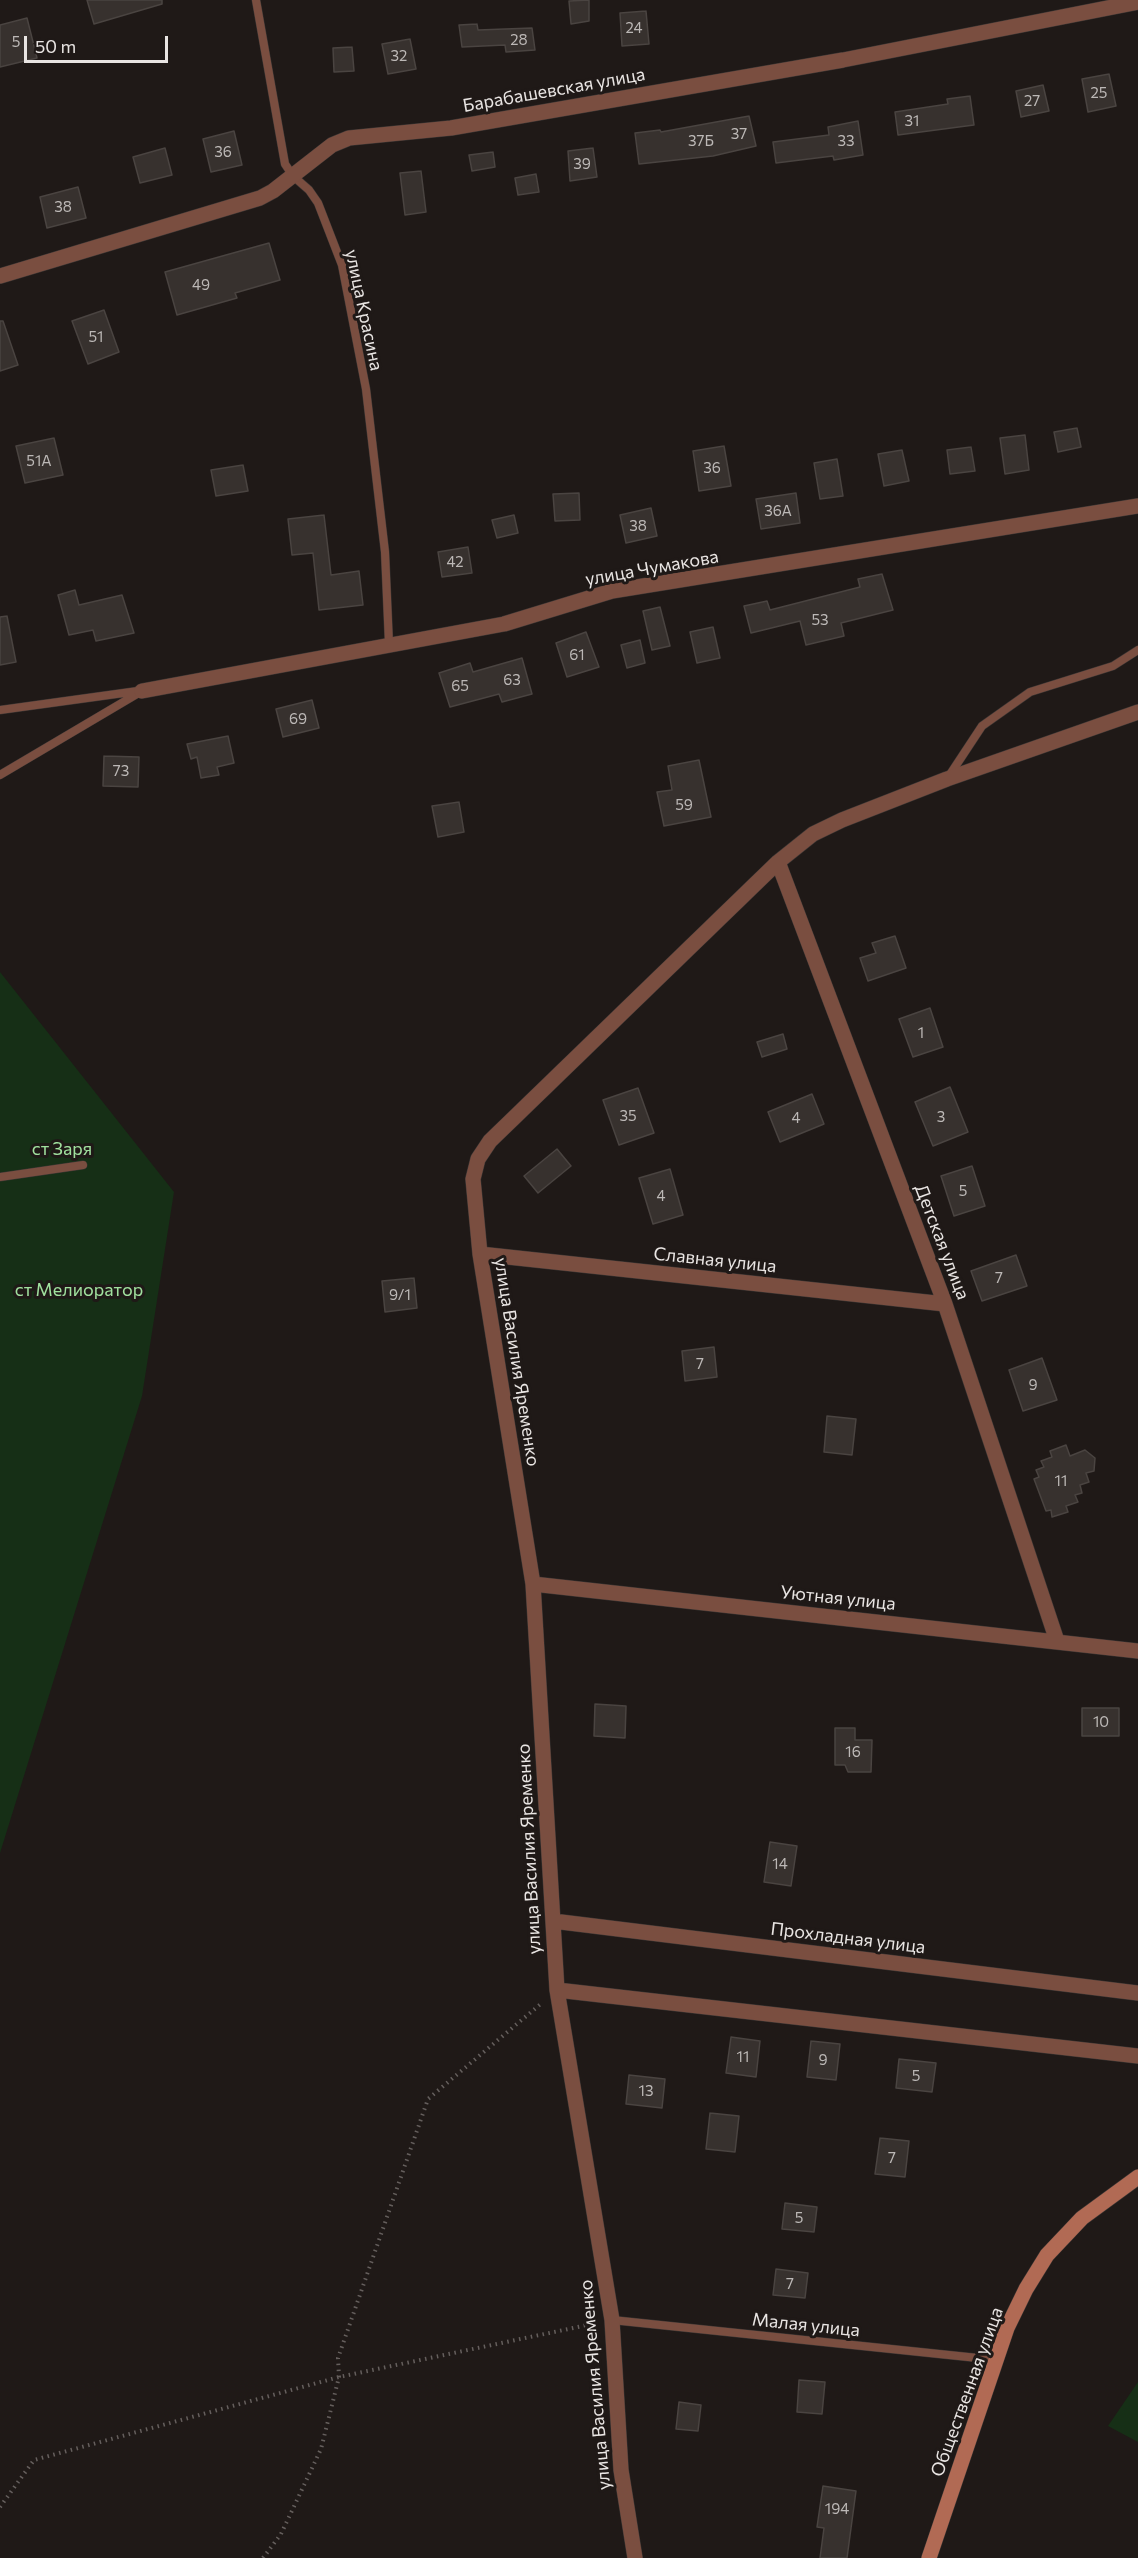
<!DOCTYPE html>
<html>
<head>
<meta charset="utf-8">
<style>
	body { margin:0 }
	#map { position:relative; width:1138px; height:2558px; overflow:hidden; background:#1f1917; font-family:Commissioner,sans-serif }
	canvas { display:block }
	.scale { position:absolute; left:24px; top:36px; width:144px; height:27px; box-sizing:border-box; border:3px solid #e9e5e3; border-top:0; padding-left:8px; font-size:18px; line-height:21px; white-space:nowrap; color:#e9e5e3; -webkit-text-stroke:4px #1f1917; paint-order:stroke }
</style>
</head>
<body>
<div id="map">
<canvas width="1138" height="2558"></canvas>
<div class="scale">50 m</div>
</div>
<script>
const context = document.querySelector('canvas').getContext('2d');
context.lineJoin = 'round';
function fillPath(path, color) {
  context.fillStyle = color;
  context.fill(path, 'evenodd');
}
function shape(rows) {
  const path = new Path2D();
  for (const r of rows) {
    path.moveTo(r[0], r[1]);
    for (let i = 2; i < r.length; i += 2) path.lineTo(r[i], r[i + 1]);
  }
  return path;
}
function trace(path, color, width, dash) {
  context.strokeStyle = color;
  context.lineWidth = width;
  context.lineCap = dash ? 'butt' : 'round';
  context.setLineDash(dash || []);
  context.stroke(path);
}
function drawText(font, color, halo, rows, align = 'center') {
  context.font = font + ' Commissioner,sans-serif';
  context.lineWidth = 6;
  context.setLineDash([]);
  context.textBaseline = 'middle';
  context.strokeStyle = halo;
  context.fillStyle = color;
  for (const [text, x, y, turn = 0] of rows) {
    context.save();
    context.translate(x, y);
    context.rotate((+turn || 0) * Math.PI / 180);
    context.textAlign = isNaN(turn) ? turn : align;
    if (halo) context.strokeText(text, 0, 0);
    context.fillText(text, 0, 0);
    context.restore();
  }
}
fillPath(shape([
	[0,972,174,1192,142,1396,0,1853],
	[1138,2382,1138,2442,1108,2426]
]), '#162f16');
const building = shape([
	[87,0,162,0,162,4,94,24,87,0],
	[589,0,589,21,571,24,569,1,589,0],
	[646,11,649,44,622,46,620,13,646,11],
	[27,18,37,58,0,67,0,25,27,18],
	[477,24,478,30,532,28,535,50,506,52,505,45,462,47,459,25,477,24],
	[410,39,416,69,388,74,382,44,410,39],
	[352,47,354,71,334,72,333,48,352,47],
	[1109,74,1116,106,1088,112,1082,79,1109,74],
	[1043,85,1049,111,1021,117,1016,91,1043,85],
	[970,96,974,125,898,135,895,112,948,104,947,99,970,96],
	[749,116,756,146,713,156,639,164,635,133,660,130,661,132,749,116],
	[858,121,863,155,834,160,833,156,776,163,773,142,829,135,828,127,858,121],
	[234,131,242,165,211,172,203,139,234,131],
	[165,148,172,175,140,183,133,157,165,148],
	[593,148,597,177,570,181,568,151,593,148],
	[493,152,495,167,472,171,469,155,493,152],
	[421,171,426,212,405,215,400,173,421,171],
	[536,174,539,192,518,195,515,178,536,174],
	[78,187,86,218,47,228,40,197,78,187],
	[269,243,280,280,235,293,237,298,177,315,165,272,269,243],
	[104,310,119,352,88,364,72,321,104,310],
	[0,321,3,321,18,365,0,371,0,321],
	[1077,428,1081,447,1058,452,1054,432,1077,428],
	[1025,435,1029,470,1005,474,1000,438,1025,435],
	[54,438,63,475,25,483,16,446,54,438],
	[724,446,731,486,699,491,693,451,724,446],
	[971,447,975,471,950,474,947,450,971,447],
	[902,450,909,481,884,486,878,454,902,450],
	[837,459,843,496,820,499,814,463,837,459],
	[243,465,248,491,216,496,211,470,243,465],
	[579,493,580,520,555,521,553,494,579,493],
	[796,493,800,523,761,529,756,499,796,493],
	[651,508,657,536,626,543,620,515,651,508],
	[324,515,331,575,359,571,363,605,319,610,313,553,292,555,288,519,324,515],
	[514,515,518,533,497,538,492,520,514,515],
	[468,547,472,573,442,577,438,552,468,547],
	[882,574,893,610,841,623,844,636,806,645,800,621,751,633,744,606,767,601,770,610,860,587,858,579,882,574],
	[75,590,79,605,122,595,134,633,96,641,93,630,69,635,58,595,75,590],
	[660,607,670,646,652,650,643,611,660,607],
	[7,616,16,662,0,665,0,617,7,616],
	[713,627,720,658,697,663,690,632,713,627],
	[586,632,599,667,567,677,556,643,586,632],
	[640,640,645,663,627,668,621,645,640,640],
	[522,658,532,694,502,702,499,694,450,707,439,673,470,663,473,672,522,658],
	[312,700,319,728,283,737,276,709,312,700],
	[228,736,234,763,217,767,219,775,201,778,197,757,191,759,187,744,228,736],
	[104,756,139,757,138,787,103,786,104,756],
	[699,760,711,817,664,826,657,792,672,790,668,766,699,760],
	[459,802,464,832,438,837,432,806,459,802],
	[895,936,906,968,868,981,860,958,876,953,872,943,895,936],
	[930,1008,943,1047,913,1057,899,1019,930,1008],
	[783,1034,787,1049,762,1057,757,1042,783,1034],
	[950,1087,968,1132,933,1146,915,1102,950,1087],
	[638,1088,654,1133,619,1145,603,1100,638,1088],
	[812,1094,824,1124,780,1142,768,1112,812,1094],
	[557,1149,571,1166,538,1193,524,1176,557,1149],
	[972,1166,985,1206,954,1216,941,1176,972,1166],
	[670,1169,683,1215,653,1224,639,1178,670,1169],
	[1016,1255,1027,1286,982,1301,971,1271,1016,1255],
	[414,1278,417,1308,385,1312,382,1281,414,1278],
	[714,1347,717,1377,685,1381,682,1351,714,1347],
	[1042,1358,1057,1400,1023,1411,1009,1370,1042,1358],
	[827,1416,856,1419,852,1455,824,1452,827,1416],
	[1066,1445,1070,1456,1085,1450,1095,1458,1094,1471,1086,1473,1089,1482,1080,1485,1082,1493,1075,1495,1078,1502,1066,1506,1068,1512,1052,1517,1051,1510,1046,1511,1034,1479,1039,1477,1036,1470,1044,1467,1041,1461,1052,1457,1050,1451,1066,1445],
	[595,1704,626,1706,625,1738,594,1736,595,1704],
	[1082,1708,1119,1708,1119,1736,1082,1736,1082,1708],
	[835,1728,855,1728,855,1740,872,1740,871,1772,848,1772,845,1765,835,1765,835,1728],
	[770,1842,797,1846,791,1886,764,1882,770,1842],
	[731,2037,760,2041,756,2077,726,2073,731,2037],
	[811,2041,840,2044,836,2080,807,2077,811,2041],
	[899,2059,936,2063,932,2092,896,2088,899,2059],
	[629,2075,665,2079,662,2108,626,2104,629,2075],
	[710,2113,739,2116,735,2152,706,2149,710,2113],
	[880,2138,909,2141,905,2177,875,2174,880,2138],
	[785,2203,817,2207,814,2232,782,2229,785,2203],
	[776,2269,808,2273,805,2298,773,2295,776,2269],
	[799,2380,825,2382,822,2414,797,2412,799,2380],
	[679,2402,701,2405,698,2431,676,2429,679,2402],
	[823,2486,856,2491,847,2558,820,2558,824,2528,817,2527,823,2486]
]);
fillPath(building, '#37312e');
trace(building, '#4a4441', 1.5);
const lane = shape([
	[256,0,285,164,293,176,309,190,318,203,342,265,366,389,385,552,389,644],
	[0,710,138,691],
	[0,775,142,691],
	[949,776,982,726,1030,692,1113,666,1138,650],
	[0,1177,83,1165],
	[612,2320,997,2360]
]);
const street = shape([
	[0,276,260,198,273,191,332,145,349,138,451,128,843,60,1138,2],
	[142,691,504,624,612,591,1138,506],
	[778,862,945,1304,1057,1641],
	[480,1254,945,1304],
	[533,1584,1138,1651],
	[553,1921,1138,1993],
	[557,1990,1138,2056],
	[635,2558,621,2470,612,2320,557,1990,533,1584,480,1254,473,1179,478,1159,490,1141,778,862,813,834,842,820,947,779,1138,712]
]);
const secondary = shape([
	[929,2558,1007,2328,1026,2289,1047,2255,1082,2218,1138,2177]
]);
trace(lane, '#3b3634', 9);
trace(street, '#3b3634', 16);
trace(secondary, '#3b3634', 16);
trace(shape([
	[0,2507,34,2460,339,2377,597,2323],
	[263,2558,281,2534,321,2449,339,2377,338,2358,428,2099,543,2002]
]), '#655f5d', 4, [1.5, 4.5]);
trace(lane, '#7a4e40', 8);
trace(street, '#7a4e40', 15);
trace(secondary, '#b16a54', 15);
drawText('15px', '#bcb8b6', null, [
	["24",634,28],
	["28",519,40],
	["5",16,42],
	["32",399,56],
	["25",1099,93],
	["27",1032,101],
	["31",912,121],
	["37",739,134],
	["37Б",701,141],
	["33",846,141],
	["36",223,152],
	["39",582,164],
	["38",63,207],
	["49",201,285],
	["51",96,337],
	["51А",39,461],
	["36",712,468],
	["36А",778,511],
	["38",638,526],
	["42",455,562],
	["53",820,620],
	["61",577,655],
	["63",512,680],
	["65",460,686],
	["69",298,719],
	["73",121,771],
	["59",684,805],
	["1",921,1033],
	["35",628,1116],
	["3",941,1117],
	["4",796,1118],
	["5",963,1191],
	["4",661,1196],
	["7",999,1278],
	["9/1",400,1295],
	["7",700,1364],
	["9",1033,1385],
	["11",1061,1481],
	["10",1101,1722],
	["16",853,1752],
	["14",780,1864],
	["11",743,2057],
	["9",823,2060],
	["5",916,2076],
	["13",646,2091],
	["7",892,2158],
	["5",799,2218],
	["7",790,2284],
	["194",837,2509]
]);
drawText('18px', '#e9e5e3', '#1f1917', [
	["Барабашевская улица",554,90,-10],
	["улица Красина",364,310,78],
	["улица Чумакова",652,568,-10],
	["Детская улица",942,1242,69],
	["Славная улица",715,1260,6],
	["улица Василия Яременко",517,1362,81],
	["Уютная улица",838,1598,6],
	["улица Василия Яременко",529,1849,-93],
	["Прохладная улица",848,1938,7],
	["Малая улица",806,2325,6],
	["улица Василия Яременко",595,2385,-95],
	["Общественная улица",967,2392,-70]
]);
drawText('18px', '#a0e09e', '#1f1917', [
	["ст Заря",62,1149],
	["ст Мелиоратор",79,1290]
]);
</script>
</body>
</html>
